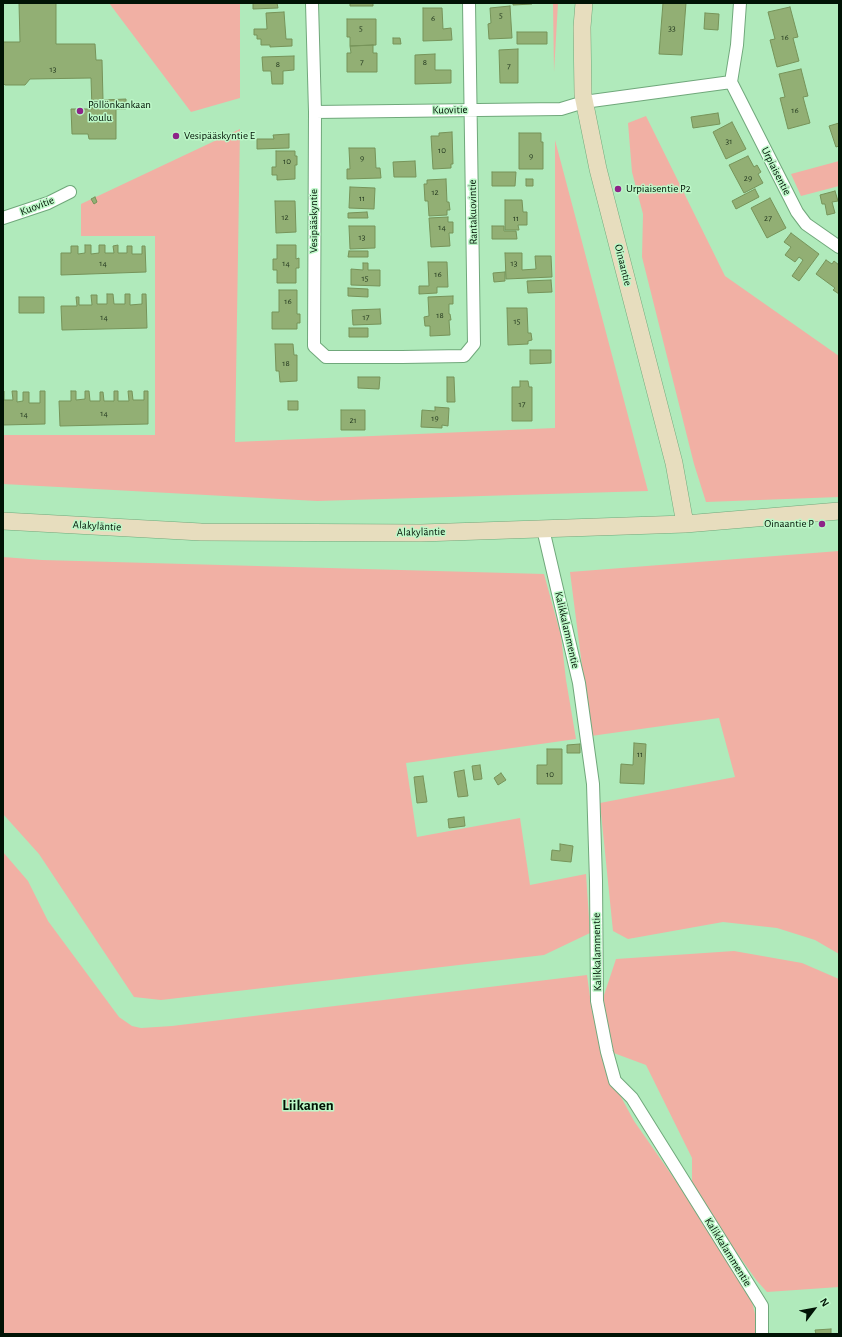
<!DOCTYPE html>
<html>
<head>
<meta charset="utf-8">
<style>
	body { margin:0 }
	#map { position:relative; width:842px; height:1337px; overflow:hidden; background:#b0eabb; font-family:"Alegreya Sans",sans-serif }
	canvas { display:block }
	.frame { position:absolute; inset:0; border:4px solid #011305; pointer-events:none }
	.north { position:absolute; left:794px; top:1289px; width:40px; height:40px; -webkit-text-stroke:3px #bdf8c8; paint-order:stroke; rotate:58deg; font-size:11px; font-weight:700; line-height:16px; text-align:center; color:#011305 }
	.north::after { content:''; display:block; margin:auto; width:14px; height:18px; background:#011305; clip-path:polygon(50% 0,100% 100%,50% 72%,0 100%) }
</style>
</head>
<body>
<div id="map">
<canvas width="842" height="1337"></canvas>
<div class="frame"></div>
<div class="north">N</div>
</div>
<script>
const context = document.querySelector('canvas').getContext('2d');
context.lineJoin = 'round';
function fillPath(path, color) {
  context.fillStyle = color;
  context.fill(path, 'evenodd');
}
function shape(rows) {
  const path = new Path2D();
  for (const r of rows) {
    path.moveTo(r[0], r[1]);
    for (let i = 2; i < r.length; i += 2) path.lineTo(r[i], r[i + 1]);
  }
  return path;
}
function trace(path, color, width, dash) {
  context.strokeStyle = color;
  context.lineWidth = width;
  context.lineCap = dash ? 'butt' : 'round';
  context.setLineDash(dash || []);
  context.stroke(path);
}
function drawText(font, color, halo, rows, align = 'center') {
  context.font = font + ' "Alegreya Sans",sans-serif';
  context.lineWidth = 3;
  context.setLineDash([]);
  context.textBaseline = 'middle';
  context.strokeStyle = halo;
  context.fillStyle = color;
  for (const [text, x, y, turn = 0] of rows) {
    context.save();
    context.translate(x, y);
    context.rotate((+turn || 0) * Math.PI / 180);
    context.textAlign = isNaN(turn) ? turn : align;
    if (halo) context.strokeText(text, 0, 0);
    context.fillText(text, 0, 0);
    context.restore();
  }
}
fillPath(shape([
	[109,3,240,3,240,98,191,112],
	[553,3,558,3,554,72],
	[646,116,725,276,839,356,839,497,706,502,694,464,642,257,643,214,632,172,628,123],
	[240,129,235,442,555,428,555,140,648,491,317,501,3,484,3,435,155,435,155,236,81,236,81,204],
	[839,161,839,186,801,196,791,174],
	[839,551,839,954,815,940,777,928,723,922,628,939,613,931,600,803,735,777,719,718,591,736,570,572],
	[3,557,42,560,544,574,561,636,566,680,576,739,406,763,417,837,520,818,530,885,586,874,590,933,544,955,161,1000,134,997,39,854,3,814],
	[3,852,28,881,48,921,119,1017,132,1026,141,1028,172,1026,587,975,592,1011,613,1082,634,1121,722,1247,750,1293,755,1314,755,1334,3,1334],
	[734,951,802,963,839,979,839,1287,767,1292,757,1281,692,1190,692,1158,646,1065,611,1052,603,998,616,959]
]), '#f1b0a4');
const building = shape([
	[19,3,56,3,56,44,95,44,96,60,102,60,103,100,126,99,126,109,116,109,116,139,89,139,88,134,72,134,71,109,92,109,91,78,30,79,25,85,5,85,3,83,3,42,20,42,19,3],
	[253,3,277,3,278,8,253,9,253,3],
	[350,3,373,3,373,6,350,6,350,3],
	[513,3,532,3,532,4,513,5,513,3],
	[663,3,686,3,682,55,659,54,663,3],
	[510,6,512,38,489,39,488,24,491,23,490,8,510,6],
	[790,7,798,37,793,38,799,61,777,67,770,40,775,39,768,12,790,7],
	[423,8,442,8,443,29,451,28,452,40,423,41,423,8],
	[284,12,286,39,292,39,292,46,270,47,270,45,261,45,261,39,257,39,257,35,254,35,254,29,267,29,266,13,284,12],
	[705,13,719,14,718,30,704,29,705,13],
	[347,19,376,19,376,45,350,46,350,37,347,37,347,19],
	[517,32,547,32,547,44,517,44,517,32],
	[393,38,400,38,401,44,393,44,393,38],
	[373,45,373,53,377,53,377,72,347,72,347,53,351,53,350,46,373,45],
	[518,49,518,83,500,83,499,50,518,49],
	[435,54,435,70,451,70,451,83,415,84,415,55,435,54],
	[294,56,294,70,283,71,283,84,272,84,271,71,263,71,262,57,294,56],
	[801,69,808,96,803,97,810,123,788,129,780,98,785,97,779,74,801,69],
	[718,113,720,124,693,128,691,117,718,113],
	[732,122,746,149,726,159,713,132,732,122],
	[839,123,839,146,836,147,829,126,839,123],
	[452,132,453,164,451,164,451,168,433,169,431,136,439,136,439,133,452,132],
	[519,133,541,133,541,142,543,142,543,169,519,169,519,133],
	[289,134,289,148,257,149,257,139,274,139,273,135,289,134],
	[349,148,375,148,376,168,380,168,381,178,347,179,347,169,350,169,349,148],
	[276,151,295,151,295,156,297,156,297,165,295,165,295,179,277,180,277,175,272,175,272,167,276,167,276,151],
	[748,156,754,167,757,165,761,172,758,174,763,183,744,193,729,165,748,156],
	[415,161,416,177,394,177,393,162,415,161],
	[492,172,516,172,515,186,492,186,492,172],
	[446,179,447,202,449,202,450,210,447,210,447,215,429,216,428,201,425,201,424,184,427,184,427,180,446,179],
	[526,179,533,179,533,186,526,186,526,179],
	[350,187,375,188,374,209,349,208,350,187],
	[755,189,759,197,736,209,732,201,755,189],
	[835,191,838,201,832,202,835,213,827,215,825,204,822,204,820,195,835,191],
	[95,197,97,202,94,204,91,199,95,197],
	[770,198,786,228,767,238,751,208,770,198],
	[505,200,522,200,523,212,527,212,527,225,518,225,519,230,505,230,505,200],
	[275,201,295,201,296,232,276,233,275,201],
	[367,212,368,218,348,218,348,213,367,212],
	[448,217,448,222,453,222,453,233,449,233,450,246,431,247,429,218,448,217],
	[349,226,375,226,375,248,350,249,349,226],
	[492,226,504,226,504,231,516,231,517,239,492,239,492,226],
	[791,233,819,254,799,281,792,276,803,260,799,257,795,262,785,255,791,247,784,242,791,233],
	[85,245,91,245,91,254,99,253,99,245,105,245,105,253,114,253,113,246,118,245,118,253,127,253,127,246,132,246,132,254,142,254,142,246,145,246,146,272,61,275,61,253,71,253,71,246,78,246,78,254,85,253,85,245],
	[277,245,296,245,296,259,299,258,299,268,296,268,296,283,277,283,277,270,273,270,273,259,277,259,277,245],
	[349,251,368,251,368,257,348,257,349,251],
	[505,253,522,253,522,270,536,269,535,256,551,256,552,277,506,279,505,253],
	[826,260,832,264,834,261,839,265,839,294,833,290,835,288,816,274,826,260],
	[428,262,447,262,448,287,437,287,437,293,419,294,419,286,429,286,428,262],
	[363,263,368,263,368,270,380,270,380,286,351,285,351,269,363,270,363,263],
	[505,272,505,281,494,282,493,273,505,272],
	[551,280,552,292,528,293,527,281,551,280],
	[348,288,368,289,368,297,348,296,348,288],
	[279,290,297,290,297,314,300,314,300,323,297,323,297,329,272,329,272,312,279,312,279,290],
	[107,294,113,294,114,304,125,304,125,294,130,294,130,305,142,304,142,294,146,294,147,328,62,330,61,306,77,306,76,297,79,297,79,305,92,305,91,295,97,295,97,304,107,304,107,294],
	[453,296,453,304,449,304,449,314,450,314,451,320,449,320,450,335,430,336,430,326,425,326,424,317,429,316,428,297,453,296],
	[19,297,44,297,44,313,19,313,19,297],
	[507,308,527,308,528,333,531,333,532,340,528,341,528,344,508,345,507,308],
	[380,309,381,324,353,325,352,310,380,309],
	[349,328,368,328,368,337,349,337,349,328],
	[275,344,293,344,294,355,297,355,297,381,280,382,279,371,276,371,275,344],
	[530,350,551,350,551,363,530,364,530,350],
	[358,377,380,377,379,389,358,388,358,377],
	[447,377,454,377,455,402,447,402,447,377],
	[520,381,528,381,529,387,532,387,532,421,512,421,512,387,520,387,520,381],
	[3,391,4,391,4,400,13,400,12,391,17,391,17,402,23,401,23,392,29,392,29,403,40,403,40,391,45,391,45,424,3,425,3,391],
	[71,391,76,391,76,400,85,399,85,391,89,391,90,401,100,401,100,392,103,392,104,401,114,401,114,391,118,391,118,401,129,401,128,391,132,391,133,400,144,400,144,391,148,391,148,424,60,426,59,401,71,401,71,391],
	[288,401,298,401,298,410,288,410,288,401],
	[435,407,449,408,448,426,442,425,442,428,421,427,422,410,435,411,435,407],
	[341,410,365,410,365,430,341,430,341,410],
	[634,743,646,744,644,784,620,783,621,764,633,765,634,743],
	[580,744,580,753,567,753,567,745,580,744],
	[547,749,562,749,562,784,537,784,537,765,547,765,547,749],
	[480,765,482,779,474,780,472,766,480,765],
	[464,770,468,796,458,797,454,772,464,770],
	[501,773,506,780,498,785,494,778,501,773],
	[423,776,427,802,417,803,414,777,423,776],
	[464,817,465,826,449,828,448,819,464,817],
	[560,844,573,846,571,862,551,860,552,850,560,851,560,844],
	[831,1329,831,1334,816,1334,815,1330,831,1329]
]);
fillPath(building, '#92af74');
trace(building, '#769359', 1);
const street = shape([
	[312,3,315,112,314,346,326,357,402,357,464,356,474,344,469,3],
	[740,3,737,45,731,82,797,212,806,224,839,247],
	[315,112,561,109,584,102,731,82],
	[3,218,48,203,70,192],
	[543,529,579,683,593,784,596,881,597,1001,607,1052,615,1081,632,1098,762,1306,762,1334]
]);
const secondary = shape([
	[584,3,582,27,583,95,598,169,674,463,685,524],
	[3,521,201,532,421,533,685,524,839,511]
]);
trace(street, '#70a87b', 14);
trace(secondary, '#70a87b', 18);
trace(street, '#fff', 12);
trace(secondary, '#e7ddbe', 17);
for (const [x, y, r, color] of [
	[80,111,4,"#8d2388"],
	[176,136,4,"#8d2388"],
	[618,189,4,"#8d2388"],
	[822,524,4,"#8d2388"]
]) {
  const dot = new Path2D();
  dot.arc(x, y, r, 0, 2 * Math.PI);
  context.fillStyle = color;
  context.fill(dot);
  trace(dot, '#bdf8c8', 1.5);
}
drawText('9px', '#253a21', null, [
	["5",501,15],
	["6",433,18],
	["5",361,28],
	["33",672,28],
	["16",785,37],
	["7",362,62],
	["8",425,62],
	["8",278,64],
	["7",509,66],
	["13",53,69],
	["16",795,110],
	["31",729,141],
	["10",442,150],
	["9",531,156],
	["9",362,158],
	["10",287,161],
	["29",748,178],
	["12",435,192],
	["11",362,198],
	["12",285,217],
	["11",516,218],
	["27",768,218],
	["14",442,227],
	["13",362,237],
	["14",103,263],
	["14",286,263],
	["13",514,263],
	["16",438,274],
	["15",365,278],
	["16",288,301],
	["18",440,315],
	["14",104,317],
	["17",366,317],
	["15",517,321],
	["18",286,363],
	["17",522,404],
	["14",104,413],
	["14",24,414],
	["19",435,418],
	["21",353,420],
	["11",640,754],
	["10",550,774]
]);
drawText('11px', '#011305', '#bdf8c8', [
	["Pöllönkankaan",88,105],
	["koulu",88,118],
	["Vesipääskyntie E",184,136],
	["Urpiaisentie P2",626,189],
	["Oinaantie P",814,524,"right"]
], 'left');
drawText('11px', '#011305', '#bdf8c8', [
	["Kuovitie",450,110,-1],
	["Urpiaisentie",776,171,63],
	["Kuovitie",37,206,-21],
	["Rantakuovintie",473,212,-91],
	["Vesipääskyntie",314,221,-90],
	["Oinaantie",623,265,76],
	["Alakyläntie",97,526,3],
	["Alakyläntie",421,532,-1],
	["Kalikkalammentie",567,630,77],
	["Kalikkalammentie",597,952,-91],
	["Kalikkalammentie",728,1252,58]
]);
drawText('bold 15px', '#011305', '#bdf8c8', [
	["Liikanen",308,1105]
]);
</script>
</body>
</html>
